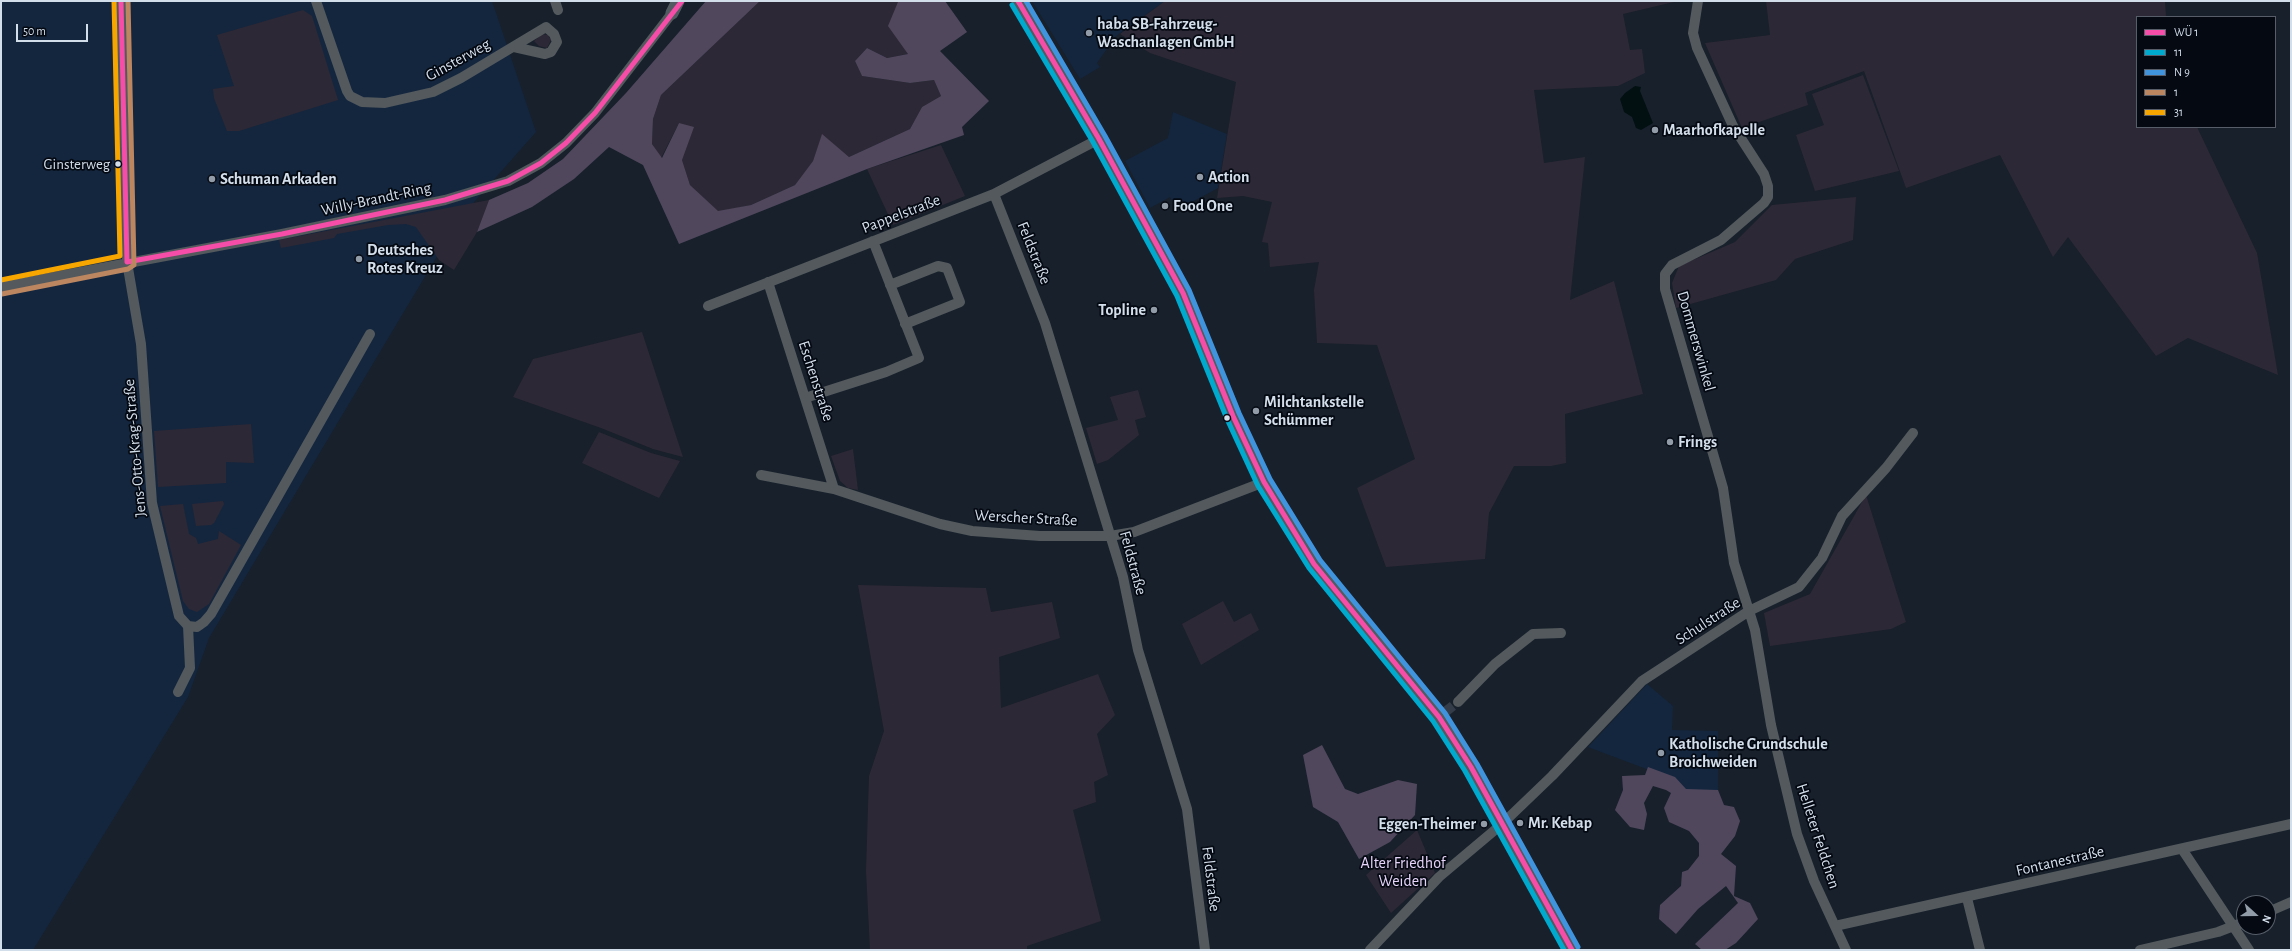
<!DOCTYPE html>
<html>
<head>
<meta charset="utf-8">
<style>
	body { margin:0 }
	#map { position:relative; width:2292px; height:951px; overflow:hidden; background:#17202b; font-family:"Alegreya Sans",sans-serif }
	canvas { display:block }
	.frame { position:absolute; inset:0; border:2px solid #d3deeb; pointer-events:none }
	.legend { position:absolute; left:2136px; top:16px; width:140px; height:112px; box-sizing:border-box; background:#040912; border:1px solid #575e69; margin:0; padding:5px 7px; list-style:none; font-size:12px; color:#d3deeb }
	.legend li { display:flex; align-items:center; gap:8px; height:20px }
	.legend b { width:20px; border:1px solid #575e69 }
	.north { position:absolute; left:2236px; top:895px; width:40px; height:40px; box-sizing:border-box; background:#040912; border:1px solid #575e69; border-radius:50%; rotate:111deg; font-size:11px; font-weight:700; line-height:16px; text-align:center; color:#d3deeb }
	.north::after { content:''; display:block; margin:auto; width:14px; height:18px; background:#919ca8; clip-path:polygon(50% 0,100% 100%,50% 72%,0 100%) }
	.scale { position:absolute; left:16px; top:24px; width:72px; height:18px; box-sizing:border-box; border:2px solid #d3deeb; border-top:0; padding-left:5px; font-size:12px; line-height:14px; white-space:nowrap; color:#d3deeb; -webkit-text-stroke:3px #040912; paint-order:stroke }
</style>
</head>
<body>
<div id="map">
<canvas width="2292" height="951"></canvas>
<div class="frame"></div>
<ul class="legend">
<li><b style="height:5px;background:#f54da8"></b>WÜ 1</li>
<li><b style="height:5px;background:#00a9ce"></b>11</li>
<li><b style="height:5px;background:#4094de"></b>N 9</li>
<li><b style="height:5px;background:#bb8660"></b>1</li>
<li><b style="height:5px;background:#f7a600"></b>31</li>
</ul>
<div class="north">N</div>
<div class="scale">50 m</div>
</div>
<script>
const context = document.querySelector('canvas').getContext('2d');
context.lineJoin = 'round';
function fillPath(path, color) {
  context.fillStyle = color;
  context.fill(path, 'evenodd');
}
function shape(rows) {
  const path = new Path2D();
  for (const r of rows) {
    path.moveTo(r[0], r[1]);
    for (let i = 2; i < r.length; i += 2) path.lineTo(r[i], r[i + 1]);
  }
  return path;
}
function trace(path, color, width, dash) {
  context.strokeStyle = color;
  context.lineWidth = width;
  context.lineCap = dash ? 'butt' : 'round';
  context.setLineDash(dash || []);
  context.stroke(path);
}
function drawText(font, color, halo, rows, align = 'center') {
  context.font = font + ' "Alegreya Sans",sans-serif';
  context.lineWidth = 3.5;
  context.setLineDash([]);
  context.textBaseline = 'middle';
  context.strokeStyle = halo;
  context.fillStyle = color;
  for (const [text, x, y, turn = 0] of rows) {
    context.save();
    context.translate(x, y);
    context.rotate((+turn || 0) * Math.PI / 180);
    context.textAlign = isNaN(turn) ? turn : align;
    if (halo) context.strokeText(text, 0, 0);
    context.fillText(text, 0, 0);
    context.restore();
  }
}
fillPath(shape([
	[1,1,492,1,536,132,460,218,209,638,188,697,33,950,1,950],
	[1032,1,1165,1,1116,36,1097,63,1100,67,1080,79],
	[1173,112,1227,134,1218,188,1177,210,1170,197,1150,208,1125,161,1168,138],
	[1647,684,1673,706,1672,730,1718,731,1718,823,1673,779,1588,747]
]), '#14263e');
fillPath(shape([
	[760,1,900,1,898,2,908,54,887,58,867,48,855,61,862,76,910,83,934,80,941,96,922,107,910,129,849,157,822,135,813,161,795,185,751,205,718,212,690,185,682,160,679,123,661,158,652,144,653,119,661,95],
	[1165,1,1678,1,1623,14,1630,50,1642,49,1645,73,1618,86,1534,90,1544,163,1585,157,1570,300,1614,281,1643,394,1565,414,1566,463,1551,466,1514,466,1489,513,1485,559,1386,567,1357,488,1415,459,1377,345,1317,343,1314,290,1319,262,1270,267,1268,243,1262,242,1272,202,1243,196,1217,198,1236,82,1150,53,1120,34],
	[1766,1,2165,1,2166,17,2137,17,2137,127,2197,127,2257,253,2278,375,2188,338,2156,356,2068,237,2053,257,2000,155,1906,188,1864,71,1805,93,1808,105,1742,128,1705,43,1770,35],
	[303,10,312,16,338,100,239,131,227,131,214,98,213,89,234,86,217,35],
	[542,34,548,35,551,40,547,48,539,46,534,41],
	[1863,75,1899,171,1815,191,1796,135,1824,125,1812,94],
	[941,145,965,196,893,225,867,169],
	[1856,197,1853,240,1795,259,1776,280,1676,308,1672,283,1679,266,1735,242,1772,205],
	[489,200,477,232,454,270,439,260,416,227,406,224,388,225,337,234,334,238,281,248,279,240],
	[642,332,683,457,653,449,601,428,513,397,533,359],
	[1138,390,1146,417,1135,420,1139,435,1108,460,1097,464,1086,428,1118,420,1110,397],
	[251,424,254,463,226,462,226,483,158,487,154,431],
	[599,432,651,453,680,461,659,498,582,463],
	[853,449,858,490,848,488,840,481,831,456],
	[1866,495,1906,622,1891,629,1770,646,1764,613,1810,594],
	[223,501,224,504,214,523,211,525,196,526,192,504],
	[183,504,189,534,196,538,198,544,218,539,219,531,241,545,209,604,197,612,189,609,183,601,160,506],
	[858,585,986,588,991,612,1052,602,1060,638,999,657,1001,708,1098,674,1115,715,1097,734,1108,775,1094,782,1096,802,1073,810,1101,921,1027,946,1027,950,870,950,866,871,869,776,884,731],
	[1223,601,1234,622,1251,613,1259,630,1201,665,1182,624],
	[1417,830,1435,873,1391,913,1366,875]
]), '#2d2835');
fillPath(shape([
	[706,1,760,1,661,95,653,119,652,144,662,158,679,123,694,127,682,160,690,185,718,211,751,205,795,185,813,161,822,134,849,157,910,129,922,107,941,96,934,80,910,83,862,76,855,61,867,48,887,58,908,54,888,26,898,2,945,1,967,32,940,51,989,101,962,127,964,135,867,169,679,244,643,165,609,147,574,179,532,207,477,232,489,200,528,183,563,159,626,93],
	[1322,745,1345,789,1358,794,1398,780,1417,784,1415,815,1390,842,1359,859,1338,822,1313,807,1303,755],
	[1648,767,1675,777,1686,789,1718,790,1724,805,1734,807,1740,821,1735,836,1721,854,1736,866,1734,896,1750,903,1758,919,1736,943,1725,950,1702,950,1695,944,1738,903,1726,886,1698,909,1676,934,1659,919,1660,905,1681,886,1682,872,1688,870,1699,856,1699,843,1689,831,1669,822,1664,808,1671,793,1666,790,1653,786,1644,803,1647,814,1644,830,1630,827,1615,810,1623,790,1622,776,1645,775]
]), '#50475d');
fillPath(shape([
	[1635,86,1641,87,1640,91,1653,123,1641,130,1636,128,1632,117,1624,112,1620,99,1625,93]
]), '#021012');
trace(shape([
	[1445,712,1458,702]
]), '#333c48', 10, [10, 5]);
trace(shape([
	[121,1,127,262,141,344,152,503,179,616,188,626],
	[316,1,347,91,350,96,362,102,385,103,433,92,461,78,546,27,554,34,557,42,551,52,545,54,514,47],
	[555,1,558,10],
	[1698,1,1693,33,1697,48,1733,126,1764,174,1768,186,1768,197,1764,203,1721,240,1672,265,1665,274,1665,289,1723,488,1734,563,1755,630,1771,725,1797,834,1814,881,1846,950],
	[994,194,1045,323,1123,577,1138,650,1187,809,1205,950],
	[768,282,834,489],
	[890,285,938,266,947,268,960,302,905,324],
	[1,287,282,234,445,200,508,181,541,163,566,143,595,113,676,8],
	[708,306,994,194,1099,139],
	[805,398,886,372,919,358,873,241],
	[761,475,834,489,940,524,972,531,1040,536,1110,536,1134,532,1264,482],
	[178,692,190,668,188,626,197,627,204,622,211,614,370,334],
	[1458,702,1495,664,1533,634,1561,633],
	[2182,849,2249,950],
	[1967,898,1980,950],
	[2268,912,2291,902],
	[1835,926,2291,824],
	[1370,950,1439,877,1502,824,1552,776,1642,681,1749,611,1799,587,1822,558,1842,516,1886,468,1913,433],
	[2140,950,2218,932,2244,922]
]), '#53595d', 10);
trace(shape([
	[1018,1,1099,139,1183,293,1233,416,1264,482,1314,564,1439,717,1471,767,1572,950],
	[672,13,678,1]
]), '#525b61', 13);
trace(shape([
	[121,1,127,262],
	[1018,1,1099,139,1183,293,1233,416,1264,482,1314,564,1439,717,1471,767,1572,950],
	[127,262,282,234,445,200,508,181,541,163,566,143,595,113,682,1]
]), '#f54da8', 5);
trace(shape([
	[1012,5,1093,142,1177,296,1227,419,1258,486,1309,568,1433,721,1465,771,1564,950]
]), '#00a9ce', 5);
trace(shape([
	[1026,1,1105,136,1189,290,1239,413,1270,479,1320,560,1445,713,1477,764,1578,947]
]), '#4094de', 5);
trace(shape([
	[2,294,128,269,134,265,128,1]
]), '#bb8660', 5);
trace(shape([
	[1,280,120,256,114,1]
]), '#f7a600', 5);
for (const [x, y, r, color] of [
	[1089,33,4,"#919ca8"],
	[1655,130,4,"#919ca8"],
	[118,164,3.5,"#d3deeb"],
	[1200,177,4,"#919ca8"],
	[212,179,4,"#919ca8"],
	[1165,206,4,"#919ca8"],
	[359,259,4,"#919ca8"],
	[1154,310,4,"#919ca8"],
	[1256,411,4,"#919ca8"],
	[1227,418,3.5,"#d3deeb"],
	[1670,442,4,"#919ca8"],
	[1661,753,4,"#919ca8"],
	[1520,823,4,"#919ca8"],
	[1484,824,4,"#919ca8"]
]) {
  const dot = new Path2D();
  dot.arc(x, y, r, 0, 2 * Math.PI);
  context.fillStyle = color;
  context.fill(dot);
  trace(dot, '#040912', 1.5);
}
drawText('15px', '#d3deeb', '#040912', [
	["Ginsterweg",110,164]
], 'right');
drawText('bold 16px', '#d3deeb', '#040912', [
	["haba SB-Fahrzeug-",1097,24],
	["Waschanlagen GmbH",1097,42],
	["Maarhofkapelle",1663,130],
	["Action",1208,177],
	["Schuman Arkaden",220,179],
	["Food One",1173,206],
	["Deutsches",367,250],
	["Rotes Kreuz",367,268],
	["Topline",1146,310,"right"],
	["Milchtankstelle",1264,402],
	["Schümmer",1264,420],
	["Frings",1678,442],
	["Katholische Grundschule",1669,744],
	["Broichweiden",1669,762],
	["Mr. Kebap",1528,823],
	["Eggen-Theimer",1476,824,"right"]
], 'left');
drawText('16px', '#d3deeb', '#040912', [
	["Ginsterweg",458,60,-29],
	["Willy-Brandt-Ring",376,199,-12],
	["Pappelstraße",901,214,-21],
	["Feldstraße",1034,253,68],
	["Dommerswinkel",1696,341,74],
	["Eschenstraße",816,381,72],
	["Jens-Otto-Krag-Straße",135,448,-95],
	["Werscher Straße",1026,518,3],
	["Feldstraße",1133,563,75],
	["Schulstraße",1708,621,-33],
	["Helleter Feldchen",1818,836,72],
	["Fontanestraße",2060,861,-13],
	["Feldstraße",1211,879,83]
]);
drawText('16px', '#e7d4fa', '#040912', [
	["Alter Friedhof",1403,863],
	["Weiden",1403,881]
]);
</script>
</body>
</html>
